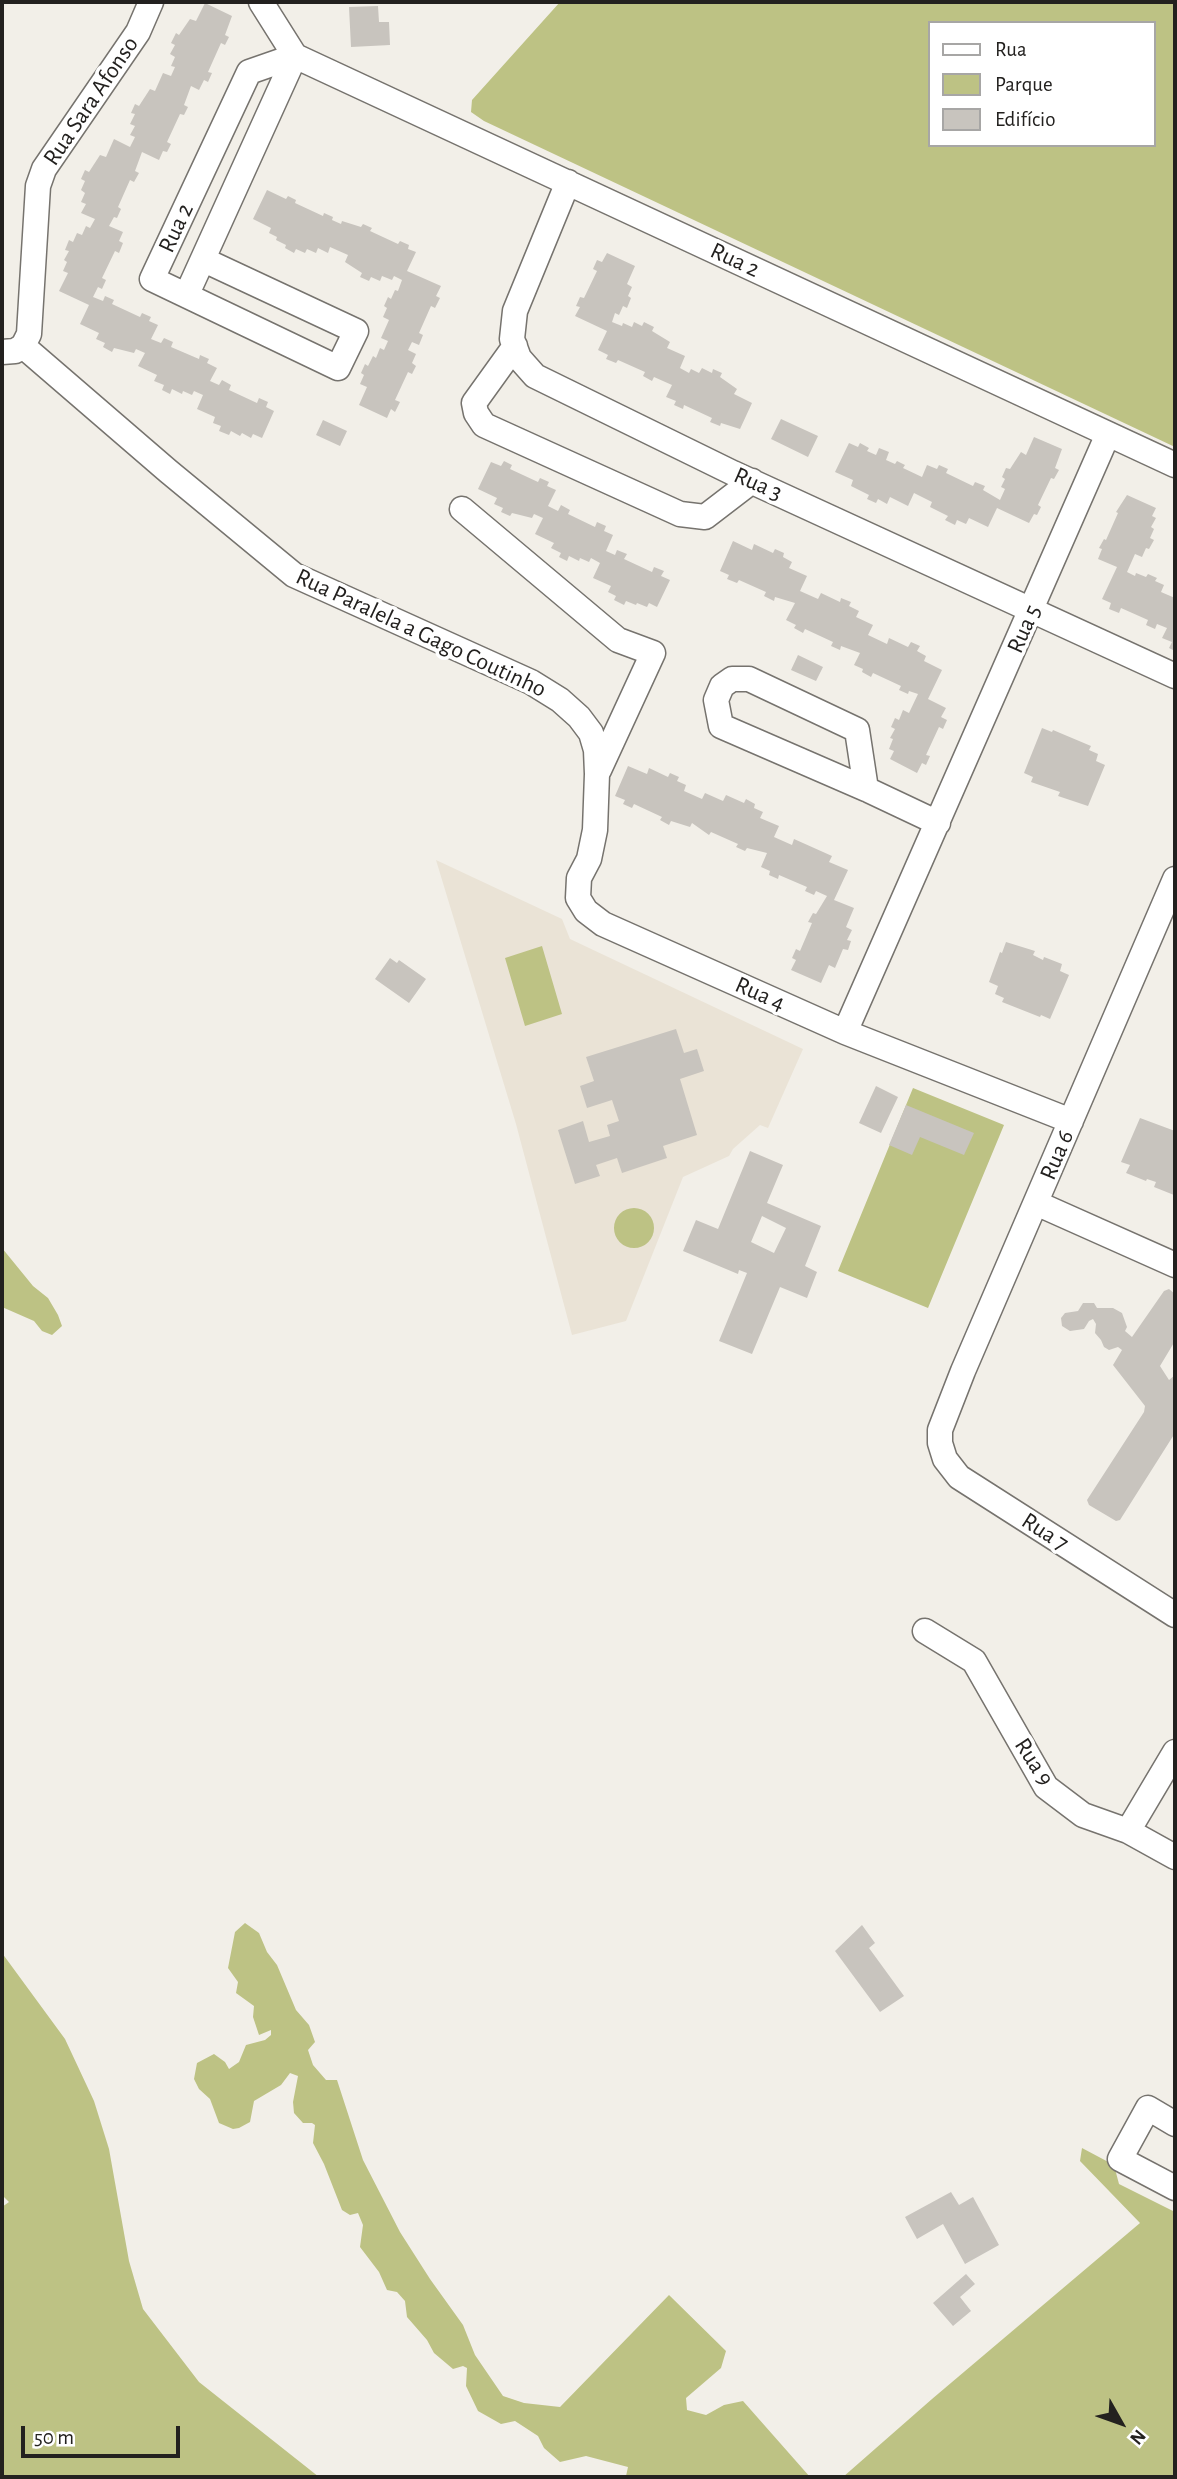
<!DOCTYPE html>
<html>
<head>
<meta charset="utf-8">
<style>
	body { margin:0 }
	#map { position:relative; width:1177px; height:2479px; overflow:hidden; background:#f2efe8; font-family:"Alegreya Sans",sans-serif }
	canvas { display:block }
	.frame { position:absolute; inset:0; border:4px solid #23211f; pointer-events:none }
	.legend { position:absolute; left:928px; top:21px; width:228px; height:126px; box-sizing:border-box; background:#fff; border:2px solid #a7a6a5; margin:0; padding:9px 12px; list-style:none; font-size:21px; color:#23211f }
	.legend li { display:flex; align-items:center; gap:14px; height:35px }
	.legend b { width:35px; border:2px solid #a7a6a5 }
	.north { position:absolute; left:1086px; top:2388px; width:70px; height:70px; -webkit-text-stroke:5px #fff; paint-order:stroke; rotate:130deg; font-size:19px; font-weight:700; line-height:28px; text-align:center; color:#23211f }
	.north::after { content:''; display:block; margin:auto; width:24px; height:32px; background:#23211f; clip-path:polygon(50% 0,100% 100%,50% 72%,0 100%) }
	.scale { position:absolute; left:21px; top:2426px; width:159px; height:32px; box-sizing:border-box; border:4px solid #23211f; border-top:0; padding-left:9px; font-size:21px; line-height:24px; white-space:nowrap; color:#23211f; -webkit-text-stroke:5px #fff; paint-order:stroke }
</style>
</head>
<body>
<div id="map">
<canvas width="1177" height="2479"></canvas>
<div class="frame"></div>
<ul class="legend">
<li><b style="height:9px;background:#fff"></b>Rua</li>
<li><b style="height:19px;background:#bdc284"></b>Parque</li>
<li><b style="height:19px;background:#c8c4be"></b>Edifício</li>
</ul>
<div class="north">N</div>
<div class="scale">50 m</div>
</div>
<script>
const context = document.querySelector('canvas').getContext('2d');
context.lineJoin = 'round';
function fillPath(path, color) {
  context.fillStyle = color;
  context.fill(path, 'evenodd');
}
function shape(rows) {
  const path = new Path2D();
  for (const r of rows) {
    if (r.length === 3) {
      path.moveTo(r[0] + r[2], r[1]);
      path.arc(r[0], r[1], r[2], 0, 2 * Math.PI);
      continue;
    }
    path.moveTo(r[0], r[1]);
    for (let i = 2; i < r.length; i += 2) path.lineTo(r[i], r[i + 1]);
  }
  return path;
}
function trace(path, color, width, dash) {
  context.strokeStyle = color;
  context.lineWidth = width;
  context.lineCap = dash ? 'butt' : 'round';
  context.setLineDash(dash || []);
  context.stroke(path);
}
function drawText(font, color, halo, rows, align = 'center') {
  context.font = font + ' "Alegreya Sans",sans-serif';
  context.lineWidth = 7;
  context.setLineDash([]);
  context.textBaseline = 'middle';
  context.strokeStyle = halo;
  context.fillStyle = color;
  for (const [text, x, y, turn = 0] of rows) {
    context.save();
    context.translate(x, y);
    context.rotate((+turn || 0) * Math.PI / 180);
    context.textAlign = isNaN(turn) ? turn : align;
    if (halo) context.strokeText(text, 0, 0);
    context.fillText(text, 0, 0);
    context.restore();
  }
}
fillPath(shape([
	[436,860,562,919,570,939,803,1049,768,1128,760,1125,733,1149,729,1156,683,1177,626,1321,572,1335,516,1124]
]), '#eae3d6');
fillPath(shape([
	[560,2,1175,2,1175,447,484,121,471,112,472,100],
	[930,23,1154,23,1154,145,930,145],
	[542,946,562,1014,525,1026,505,958],
	[913,1088,1004,1125,928,1308,838,1271],
	[634,1228,20],
	[2,1248,33,1286,48,1298,58,1315,62,1326,52,1335,42,1331,34,1321,2,1307],
	[245,1923,259,1933,267,1952,277,1965,296,2010,309,2025,315,2042,308,2050,313,2065,326,2080,337,2080,363,2160,400,2232,430,2279,463,2325,475,2355,503,2396,524,2403,560,2407,669,2295,726,2351,721,2368,686,2398,687,2410,706,2415,724,2405,743,2401,810,2477,623,2477,626,2476,628,2467,586,2456,560,2462,544,2448,538,2436,515,2421,501,2424,478,2411,466,2386,467,2368,463,2366,453,2369,434,2353,427,2340,407,2317,405,2301,397,2292,387,2290,379,2272,360,2247,363,2225,358,2213,350,2215,342,2210,324,2164,313,2143,315,2125,312,2123,303,2123,294,2113,293,2102,298,2076,290,2073,281,2085,254,2101,250,2122,239,2128,233,2129,219,2123,210,2099,199,2089,194,2079,197,2063,214,2054,225,2062,229,2069,239,2062,246,2045,265,2040,271,2035,271,2030,259,2035,253,2017,254,2006,236,1993,238,1982,228,1968,235,1932],
	[2,1953,65,2039,94,2101,109,2149,129,2261,143,2309,199,2382,319,2477,2,2477,2,2207,9,2202,2,2195],
	[1082,2148,1114,2165,1119,2184,1175,2212,1175,2477,843,2477,932,2399,1140,2223,1080,2161]
]), '#bdc284');
fillPath(shape([
	[205,3,232,16,225,35,229,37,225,45,221,43,208,72,212,73,208,82,204,80,199,90,191,86,184,105,188,107,184,115,180,114,167,142,171,144,167,152,163,151,159,160,142,152,135,171,139,173,134,182,130,180,118,207,121,209,117,218,114,217,109,226,123,232,119,241,123,243,119,253,115,251,102,278,106,280,102,289,98,287,93,297,103,301,105,296,114,300,112,304,140,317,142,313,151,317,149,321,158,325,151,339,161,343,164,338,173,342,171,347,199,359,200,355,209,359,207,363,217,368,210,381,219,385,222,380,231,385,229,390,257,403,259,398,268,402,266,407,274,411,262,438,253,434,251,438,242,433,240,436,231,431,229,435,219,431,221,426,213,423,215,417,197,409,203,395,194,391,192,395,183,391,182,394,172,389,170,394,162,390,164,385,154,381,157,375,138,366,145,353,136,349,134,353,114,348,112,352,103,347,105,343,96,339,99,333,80,324,89,305,59,291,68,273,63,271,67,262,64,260,69,251,65,250,69,240,73,242,77,233,82,235,86,226,90,228,95,219,81,213,86,204,81,202,85,193,81,190,85,181,81,179,85,170,89,172,100,155,106,157,114,139,130,147,135,137,130,135,135,126,130,124,135,114,131,113,135,104,139,106,150,89,155,91,163,73,171,76,175,67,171,66,175,57,170,54,175,45,171,43,176,33,179,35,190,19,196,21],
	[378,6,379,22,389,22,390,45,351,47,349,7],
	[267,190,286,199,288,196,296,200,295,203,323,216,324,213,333,217,332,220,341,224,342,221,361,227,363,224,372,228,370,231,398,244,400,241,409,245,408,249,416,252,407,271,441,286,436,296,440,298,435,308,431,306,419,333,423,335,419,345,412,342,408,350,416,354,412,363,416,366,412,374,408,372,395,400,400,402,395,412,391,409,387,418,359,405,367,387,360,384,364,375,361,373,365,364,368,366,373,356,376,358,380,348,384,350,388,341,381,338,389,320,383,317,387,308,384,306,388,297,391,299,395,290,398,291,402,280,394,276,392,280,382,276,380,281,371,277,369,281,360,277,362,273,345,262,348,255,330,247,328,253,318,248,316,253,307,249,305,253,296,249,294,253,285,248,286,245,276,240,277,237,269,233,271,228,253,219],
	[607,253,635,266,627,284,632,287,628,296,631,298,627,308,623,306,619,315,615,313,612,322,622,326,623,323,632,327,634,322,642,326,644,322,654,327,652,331,670,342,667,348,685,356,680,368,689,373,691,369,699,373,702,368,712,373,713,369,722,373,720,377,737,389,734,394,752,403,740,429,721,423,720,426,710,422,712,418,684,405,683,409,674,405,676,401,666,397,672,385,654,377,652,381,643,376,645,372,618,360,616,363,606,359,608,355,598,350,607,331,575,316,580,307,576,306,580,297,584,298,597,271,593,269,597,260,602,262],
	[781,419,818,436,808,457,771,439],
	[323,420,347,431,340,446,316,435],
	[1034,437,1062,449,1055,468,1059,470,1054,479,1051,478,1038,505,1041,507,1037,515,1034,514,1029,523,997,508,988,527,969,518,966,524,957,520,955,525,945,520,948,516,930,507,932,502,914,493,908,506,890,497,887,504,878,499,876,503,867,499,869,495,851,486,853,480,835,472,849,443,858,447,860,443,869,448,867,451,876,455,879,448,889,452,886,460,895,464,897,461,905,465,903,468,922,477,927,465,937,469,939,465,948,469,946,473,973,486,975,482,985,486,983,490,1000,500,1005,489,1001,487,1005,479,1002,477,1006,468,1010,469,1021,452,1026,455],
	[504,461,512,465,510,469,538,482,540,478,549,482,547,486,556,490,548,506,558,511,561,505,570,510,568,514,595,527,597,522,606,526,604,531,613,535,606,551,615,555,617,550,627,554,624,559,652,572,654,567,664,571,661,576,670,580,657,607,649,603,647,607,637,603,636,605,626,601,624,605,614,600,616,596,608,592,611,586,593,578,600,563,591,558,589,562,580,558,579,561,569,556,567,561,559,557,561,553,551,548,554,543,535,534,543,518,534,514,532,518,512,513,510,516,501,512,503,508,494,504,497,498,478,489,491,462,501,466],
	[1127,495,1156,508,1152,516,1156,518,1151,527,1154,529,1150,538,1154,540,1149,549,1146,548,1142,557,1135,554,1127,572,1135,576,1136,573,1146,577,1148,574,1157,578,1155,581,1164,585,1161,592,1175,598,1175,651,1169,648,1172,642,1162,638,1167,628,1157,624,1155,629,1146,625,1148,620,1121,608,1119,613,1109,609,1111,603,1102,599,1117,567,1098,559,1102,549,1099,548,1104,539,1106,540,1118,513,1116,512],
	[733,541,752,550,754,544,773,553,775,549,784,553,783,557,792,562,789,568,807,576,800,591,818,599,821,593,840,602,841,598,851,602,849,606,859,611,856,617,873,625,868,635,887,644,889,638,908,647,911,642,920,646,917,651,926,656,924,661,942,670,928,699,946,708,941,717,947,720,943,729,939,727,926,755,930,756,926,765,922,763,917,773,890,759,894,751,889,749,893,739,890,738,895,729,891,727,895,718,899,720,903,710,909,713,918,694,909,691,908,694,899,690,901,686,873,673,871,677,862,672,863,669,854,665,860,653,841,646,840,650,831,646,833,642,805,629,803,633,794,628,796,625,786,620,795,603,775,597,774,601,764,596,766,592,739,580,737,583,727,579,729,575,720,571],
	[798,655,823,667,816,681,791,670],
	[1042,728,1052,732,1053,730,1091,746,1089,750,1098,754,1096,761,1105,765,1088,806,1058,796,1060,792,1031,782,1033,777,1024,773],
	[628,766,647,774,649,768,668,777,670,773,679,777,677,781,686,785,684,791,702,799,705,793,723,801,726,795,744,803,746,799,755,804,754,808,763,812,760,818,779,826,774,837,792,845,794,839,832,856,829,862,848,870,834,900,854,908,846,927,852,930,847,940,851,941,848,950,843,949,835,968,829,965,821,983,791,970,796,960,792,958,796,949,800,951,812,923,808,922,813,913,816,914,827,896,816,891,814,895,805,891,807,887,779,875,778,879,769,875,770,871,761,867,767,853,747,848,745,851,736,847,738,844,711,832,709,835,692,823,690,827,671,821,669,825,660,820,662,817,634,804,632,808,623,804,625,800,615,796],
	[1006,942,1035,951,1033,955,1043,960,1044,957,1062,964,1060,971,1069,975,1050,1019,1041,1015,1040,1017,1002,1002,1004,998,995,994,998,986,989,982,1000,952,1002,953],
	[390,958,397,963,399,960,426,979,409,1003,375,979],
	[676,1029,684,1053,697,1049,704,1071,680,1079,697,1135,663,1146,667,1158,622,1173,617,1158,596,1165,600,1176,575,1184,558,1130,583,1121,589,1142,610,1136,607,1125,619,1121,612,1100,587,1108,580,1086,594,1081,586,1057],
	[876,1086,898,1097,881,1133,859,1123],
	[906,1105,974,1133,964,1155,920,1137,912,1155,889,1145],
	[1140,1118,1175,1131,1174,1195,1154,1187,1156,1182,1147,1179,1146,1181,1126,1173,1130,1165,1121,1162],
	[750,1151,783,1165,767,1203,821,1226,805,1266,817,1272,807,1298,780,1287,752,1354,719,1341,747,1273,739,1270,738,1274,683,1251,696,1220,718,1229],
	[762,1216,786,1228,774,1253,751,1242],
	[1169,1289,1175,1294,1175,1341,1160,1366,1169,1380,1175,1375,1175,1433,1120,1520,1116,1521,1089,1505,1087,1500,1144,1412,1145,1406,1113,1365,1122,1350,1118,1347,1109,1350,1104,1347,1101,1340,1095,1333,1096,1324,1093,1319,1089,1321,1084,1329,1070,1331,1062,1326,1061,1318,1065,1313,1078,1311,1083,1303,1094,1303,1097,1308,1113,1308,1122,1313,1127,1327,1125,1331,1132,1337,1164,1291],
	[862,1925,875,1943,869,1948,904,1996,880,2012,835,1951],
	[951,2192,959,2205,973,2197,999,2245,965,2264,943,2224,917,2239,905,2217],
	[966,2274,975,2284,960,2297,971,2311,953,2326,933,2303]
]), '#c8c4be');
const street = shape([
	[261,2,295,56,1175,465],
	[568,182,515,311,512,339,519,358,535,376,733,473,1175,676],
	[204,260,356,331,338,368,152,279,249,72,295,56],
	[187,294,295,56],
	[23,346,168,471,294,575,531,682,560,700,579,717,591,733,596,750,597,774,595,830,589,859,579,878,578,898,586,911,603,924,845,1032,1071,1121],
	[515,346,474,403,476,413,484,425,680,514,705,517,752,481],
	[2,352,15,351,23,346,29,334,38,186,44,169,138,32,151,2],
	[462,509,618,640,653,653,599,770],
	[866,789,857,730,749,679,732,679,722,686,716,700,721,726,866,789,938,823],
	[1175,879,963,1371,940,1430,940,1443,945,1459,959,1477,1175,1615],
	[845,1032,1108,434],
	[1036,1203,1175,1265],
	[925,1631,974,1661,1046,1787,1083,1815,1128,1831,1175,1857],
	[1128,1831,1175,1752],
	[1175,2124,1148,2108,1120,2159,1175,2188]
]);
trace(street, '#76736e', 27);
trace(street, '#fff', 24);
drawText('24px', '#23211f', '#fff', [
	["Rua Sara Afonso",91,101,-56],
	["Rua 2",176,228,-65],
	["Rua 2",735,260,25],
	["Rua 3",758,484,24],
	["Rua 5",1024,629,-66],
	["Rua Paralela a Gago Coutinho",421,633,25],
	["Rua 4",760,994,24],
	["Rua 6",1057,1155,-67],
	["Rua 7",1045,1532,33],
	["Rua 9",1034,1762,57]
]);
</script>
</body>
</html>
